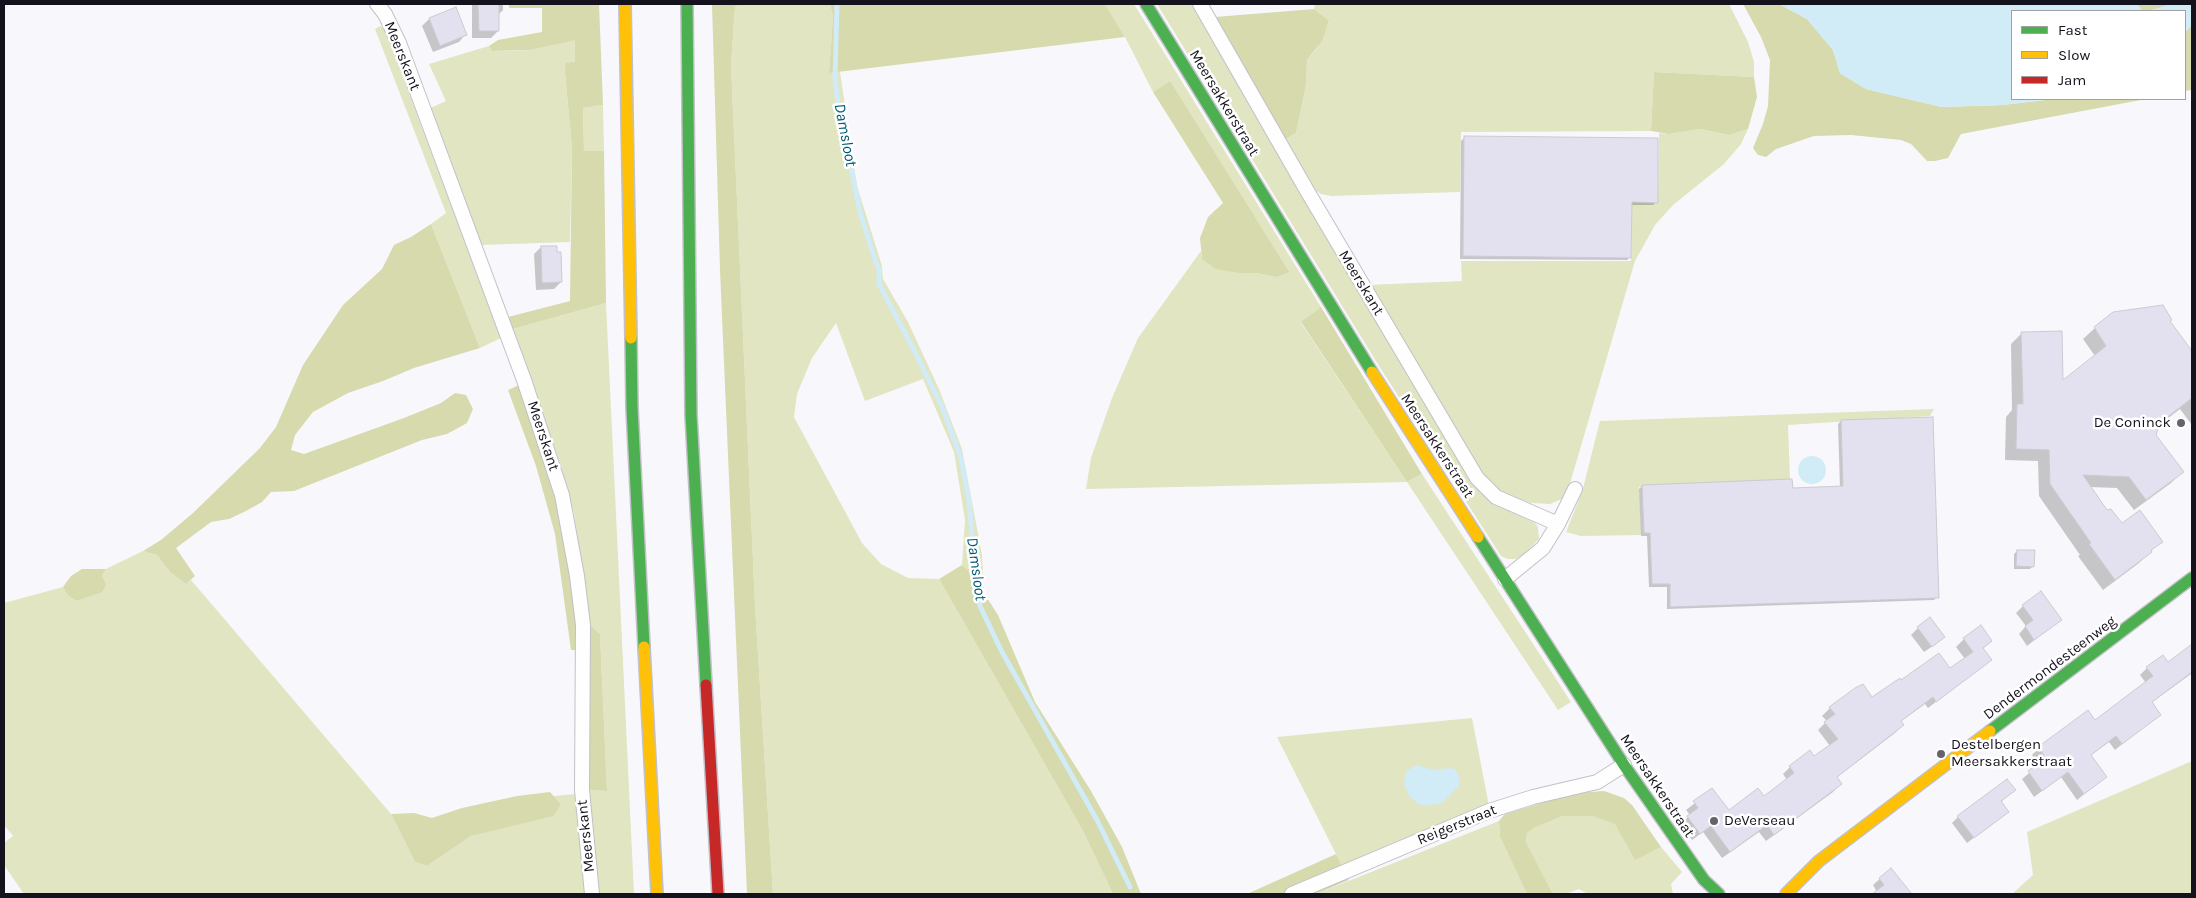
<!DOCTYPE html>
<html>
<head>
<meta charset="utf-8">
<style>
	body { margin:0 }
	#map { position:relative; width:2196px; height:898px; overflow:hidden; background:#f8f8fc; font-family:Karla,sans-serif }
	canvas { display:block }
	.frame { position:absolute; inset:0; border:5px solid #14121d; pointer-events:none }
	.legend { position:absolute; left:2011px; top:10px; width:175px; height:90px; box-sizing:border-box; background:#fff; border:1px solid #a1a0a5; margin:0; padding:6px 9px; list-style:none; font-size:15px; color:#14121d }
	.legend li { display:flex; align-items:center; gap:10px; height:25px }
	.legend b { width:25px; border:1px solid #a1a0a5 }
</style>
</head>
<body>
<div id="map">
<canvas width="2196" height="898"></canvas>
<div class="frame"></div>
<ul class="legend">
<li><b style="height:6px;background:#4caf50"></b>Fast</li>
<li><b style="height:6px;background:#ffc107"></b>Slow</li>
<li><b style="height:6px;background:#c62828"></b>Jam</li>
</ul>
</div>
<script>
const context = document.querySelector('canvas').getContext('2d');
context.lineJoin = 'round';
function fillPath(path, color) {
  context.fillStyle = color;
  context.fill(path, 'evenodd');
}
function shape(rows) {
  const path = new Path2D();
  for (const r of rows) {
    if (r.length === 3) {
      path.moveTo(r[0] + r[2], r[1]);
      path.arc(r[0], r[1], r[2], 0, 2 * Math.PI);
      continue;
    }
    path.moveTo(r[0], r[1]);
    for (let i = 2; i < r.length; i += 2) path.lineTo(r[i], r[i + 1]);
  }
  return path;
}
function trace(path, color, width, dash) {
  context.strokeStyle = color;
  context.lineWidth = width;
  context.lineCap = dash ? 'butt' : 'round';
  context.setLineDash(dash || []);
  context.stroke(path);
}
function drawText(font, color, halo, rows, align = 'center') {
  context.font = font + ' Karla,sans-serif';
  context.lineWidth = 5;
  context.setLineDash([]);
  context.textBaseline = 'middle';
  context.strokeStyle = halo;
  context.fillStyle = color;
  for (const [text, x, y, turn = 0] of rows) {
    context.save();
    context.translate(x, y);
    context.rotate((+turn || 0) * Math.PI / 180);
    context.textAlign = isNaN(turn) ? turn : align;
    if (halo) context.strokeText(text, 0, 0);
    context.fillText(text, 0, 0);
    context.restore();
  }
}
fillPath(shape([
	[739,4,830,4,833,17,829,73,840,72,857,186,882,266,883,279,908,322,939,389,962,449,982,555,984,592,971,573,962,565,965,520,954,452,923,379,865,401,836,323,812,358,797,394,794,417,862,543,881,564,908,578,939,579,1083,831,1113,894,773,894,755,606,731,65,735,7],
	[1105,4,1134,4,1321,307,1301,323,1407,482,1422,474,1571,702,1558,710,1407,482,1086,489,1091,458,1112,398,1138,338,1201,251,1202,259,1239,273,1256,273,1275,277,1170,81,1153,92,1125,37],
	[1157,4,1194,4,1261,125,1468,473,1492,502,1535,523,1538,527,1539,539,1524,554,1516,559,1508,559,1501,556,1379,366],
	[1315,4,1729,4,1748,42,1754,62,1754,77,1654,72,1651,131,1461,132,1460,192,1331,196,1321,194,1311,187,1284,140,1296,133,1306,85,1307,60,1317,48,1329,22,1314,9],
	[380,26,384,27,501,338,480,348,431,224,446,213,375,29],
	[575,39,575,62,565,73,572,148,570,242,480,245,428,109,446,101,429,64,489,46,492,51,508,51,530,50],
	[603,105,604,151,584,151,583,108],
	[1700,129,1729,135,1748,129,1741,144,1724,164,1673,205,1655,225,1635,261,1569,487,1562,499,1550,504,1531,503,1505,495,1488,483,1368,285,1462,281,1461,261,1631,261,1632,202,1658,202,1659,133,1669,134],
	[606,303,634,894,599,894,594,857,589,790,607,791,600,634,588,623,574,513,559,460,513,329],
	[1934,409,1930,416,1788,425,1790,480,1639,487,1641,535,1581,536,1566,532,1582,492,1600,421],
	[143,551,157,555,170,572,186,584,191,580,391,814,415,862,427,866,471,836,500,828,561,804,554,796,577,794,586,894,24,894,4,865,4,843,13,836,4,825,4,603,63,587,68,596,77,601,101,592,102,576,106,569],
	[1472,718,1489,806,1342,866,1277,737],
	[2192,761,2192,894,2012,894,2033,875,2027,832],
	[1563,816,1592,816,1616,824,1635,859,1661,847,1682,872,1671,884,1673,894,1588,894,1579,889,1566,894,1553,894,1526,842,1527,833,1536,827],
	[1499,821,1500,837,1527,894,1316,894]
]), '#e1e5c1');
fillPath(shape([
	[509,4,599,4,603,105,583,108,584,151,604,151,606,303,513,329,508,317,570,301,572,148,565,73,566,63,575,62,575,40,530,50,492,51,489,46,498,40,542,32,542,8,509,8],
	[712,4,739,4,735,7,731,65,755,606,773,894,747,894,720,270],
	[830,4,1105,4,1125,37,829,73,833,17],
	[1743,4,1779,4,1807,19,1833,50,1840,73,1866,89,1942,107,2002,105,2054,99,2146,99,1961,134,1948,158,1935,161,1927,161,1911,144,1901,140,1851,135,1814,136,1776,149,1766,157,1758,155,1753,148,1763,124,1768,106,1770,60,1761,37],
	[2137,4,2172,4,2149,11,2142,11],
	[1314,9,1329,21,1322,41,1307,60,1306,85,1296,133,1284,140,1215,17],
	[2192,25,2192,90,2185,91,2185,32],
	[1654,72,1754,77,1757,97,1748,129,1729,135,1700,129,1669,134,1651,131],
	[1170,81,1289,272,1276,277,1256,273,1239,273,1216,269,1202,259,1200,238,1208,217,1223,203,1153,92],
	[431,224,480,348,414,368,383,381,348,393,313,412,295,435,291,450,304,454,404,418,441,403,455,393,466,395,473,409,467,423,447,434,422,440,294,491,271,492,262,502,246,511,229,519,211,522,176,548,195,576,186,584,170,572,157,555,143,551,161,540,193,513,260,448,276,427,303,365,343,305,382,269,394,245,411,237],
	[1321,307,1422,474,1407,482,1301,322],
	[519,385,541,446,555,496,572,575,579,650,571,650,555,534,536,466,508,390],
	[962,565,971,573,998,615,1035,702,1091,791,1122,847,1141,894,1113,894,1083,831,939,579],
	[82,569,106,569,102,576,106,585,102,592,77,601,68,596,63,587,71,576],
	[588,623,600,634,607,791,589,790],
	[1604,791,1624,798,1632,805,1661,847,1635,860,1615,824,1592,816,1563,816,1536,827,1527,833,1526,842,1553,894,1527,894,1500,837,1499,821,1505,814,1575,793],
	[550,792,561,804,553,816,471,836,427,866,415,862,391,814,414,813,432,818,462,808,517,796],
	[1336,854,1349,880,1316,894,1247,894]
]), '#d6daac');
fillPath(shape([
	[1779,4,2137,4,2142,11,2012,11,2012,99,2054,99,2002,105,1942,107,1866,89,1840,73,1833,50,1807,19],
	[2172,4,2192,4,2192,25,2185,32,2185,11,2149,11],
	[1812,470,14],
	[1417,765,1434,770,1450,768,1455,769,1459,776,1459,786,1442,803,1426,806,1418,804,1409,796,1404,784,1406,771]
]), '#d1ebf7');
fillPath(shape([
	[472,4,503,4,503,10,498,15,498,31,491,38,472,38],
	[455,9,465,35,459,42,433,52,422,26,429,19],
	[1464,138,1656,202,1653,205,1630,205,1630,257,1627,260,1460,259,1461,141],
	[541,247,561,282,554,289,536,290,534,254],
	[2169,322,2192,353,2192,425,2180,409,2158,426,2155,435,2182,472,2171,483,2134,510,2117,488,2090,487,2107,512,2122,525,2161,541,2139,563,2103,590,2078,556,2080,555,2039,496,2038,461,2005,460,2006,417,2012,410,2011,344,2022,333,2062,382,2095,356,2083,339,2095,328],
	[1841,421,1937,597,1934,600,1667,609,1667,587,1649,587,1647,536,1641,536,1639,489,1642,486,1792,490,1840,488,1838,424],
	[2017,551,2033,566,2030,569,2014,569,2014,554],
	[2023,606,2060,620,2027,646,2019,634,2026,626,2016,613],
	[1918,628,1936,644,1924,652,1911,635],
	[1964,639,1991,641,1982,649,1990,660,1928,708,1925,704,1900,722,1902,725,1895,733,1836,778,1840,784,1833,792,1766,841,1759,832,1722,858,1703,832,1692,840,1681,824,1690,815,1686,810,1712,790,1729,812,1764,798,1787,780,1783,774,1790,767,1814,758,1830,746,1818,730,1827,721,1822,716,1830,708,1872,699,1901,682,1950,670,1965,659,1956,647],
	[2192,646,2192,676,2191,674,2151,703,2159,714,2115,750,2109,742,2090,756,2105,777,2098,783,2077,800,2061,777,2034,797,2022,779,2039,765,2032,755,2039,748,2095,722,2146,683,2140,675,2147,668,2168,664],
	[2014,790,2001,802,2008,812,1967,843,1952,823,1958,817],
	[1891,869,1911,894,1874,894,1877,892,1873,885]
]), '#0003');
trace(shape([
	[837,4,835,78,838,103,860,212,876,263],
	[876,263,879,269,879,284,916,354,943,409,961,458,969,501,977,589,980,606,1002,652,1097,820,1130,887]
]), '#d1ebf7', 5);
const building = shape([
	[478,4,499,4,499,31,479,31,478,4],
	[456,7,467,35,440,46,429,18,456,7],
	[1464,136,1658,138,1658,203,1632,202,1631,258,1463,256,1464,136],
	[541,246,557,246,557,252,561,252,562,282,542,283,541,246],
	[2163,305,2172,320,2170,321,2192,351,2192,398,2160,423,2156,435,2184,472,2146,500,2129,477,2083,475,2107,510,2111,509,2122,523,2140,510,2163,542,2151,550,2152,552,2115,580,2089,544,2091,543,2050,484,2049,450,2016,449,2017,404,2023,404,2021,332,2062,331,2063,380,2106,346,2094,327,2113,312,2163,305],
	[1933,417,1939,598,1670,607,1670,584,1652,584,1650,533,1644,533,1642,485,1792,479,1793,488,1843,486,1841,420,1933,417],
	[2017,550,2035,550,2034,567,2016,566,2017,550],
	[2041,591,2062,620,2034,640,2025,626,2033,620,2022,605,2041,591],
	[1930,617,1945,637,1932,647,1917,627,1930,617],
	[1981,625,1992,641,1983,648,1992,660,1936,702,1933,697,1901,721,1904,725,1837,777,1842,784,1774,835,1767,825,1730,852,1711,826,1700,834,1687,816,1698,808,1693,801,1712,788,1729,810,1758,788,1764,796,1794,773,1789,766,1810,750,1814,756,1838,739,1824,722,1835,714,1829,707,1855,688,1863,684,1872,697,1900,678,1901,680,1939,653,1950,668,1973,652,1963,638,1981,625],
	[2192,644,2192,672,2152,702,2161,715,2122,744,2116,736,2091,755,2107,777,2084,794,2068,772,2042,791,2028,771,2046,758,2038,747,2088,710,2095,720,2153,676,2146,667,2163,655,2168,662,2192,644],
	[2007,779,2016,790,2001,801,2009,812,1974,838,1957,816,2007,779],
	[1891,868,1912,894,1872,894,1884,885,1879,878,1891,868]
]);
fillPath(building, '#e3e1ef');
trace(building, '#cacad1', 1);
const street = shape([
	[377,4,385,14,399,43,524,380,562,495,577,576,583,625,582,790,592,894],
	[1200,4,1306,189,1477,478,1496,497,1558,524],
	[1505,579,1543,548,1558,524,1575,489],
	[1292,894,1489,811,1533,797,1597,782,1624,765]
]);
const fast = shape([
	[687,4,691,415,706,685],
	[1146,4,1372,372],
	[631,338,632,408,644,647],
	[1478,537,1624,765,1704,880,1719,894],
	[1990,731,2192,578]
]);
const slow = shape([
	[625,4,631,338],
	[1372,372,1478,537],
	[644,647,657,894],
	[1786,894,1819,861,1990,731]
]);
const jam = shape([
	[706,685,718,894]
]);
trace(street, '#c2c0c8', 16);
trace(fast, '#c2c0c8', 14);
trace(slow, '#c2c0c8', 14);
trace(jam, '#c2c0c8', 14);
trace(street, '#fefeff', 14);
trace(fast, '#4caf50', 11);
trace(slow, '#ffc107', 11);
trace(jam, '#c62828', 11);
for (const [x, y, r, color] of [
	[2181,423,5,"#64626b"],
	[1941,754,5,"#64626b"],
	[1714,821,5,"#64626b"]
]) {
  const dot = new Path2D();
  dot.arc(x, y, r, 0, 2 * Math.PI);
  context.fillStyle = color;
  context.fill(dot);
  trace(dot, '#fff', 2);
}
drawText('15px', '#14121d', '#fff', [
	["Meerskant",402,56,68],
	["Meersakkerstraat",1224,103,59],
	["Meerskant",1361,283,59],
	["Meerskant",543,436,72],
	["Meersakkerstraat",1437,446,57],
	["Dendermondesteenweg",2050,668,-37],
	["Meersakkerstraat",1657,786,56],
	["Reigerstraat",1457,825,-22],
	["Meerskant",586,836,-96]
]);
drawText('15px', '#14121d', '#fff', [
	["De Coninck",2171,423,"right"],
	["Destelbergen",1951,745],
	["Meersakkerstraat",1951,762],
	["DeVerseau",1724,821]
], 'left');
drawText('italic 16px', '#005a75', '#fff', [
	["Damsloot",845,135,79],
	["Damsloot",976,569,82]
]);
</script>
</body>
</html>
